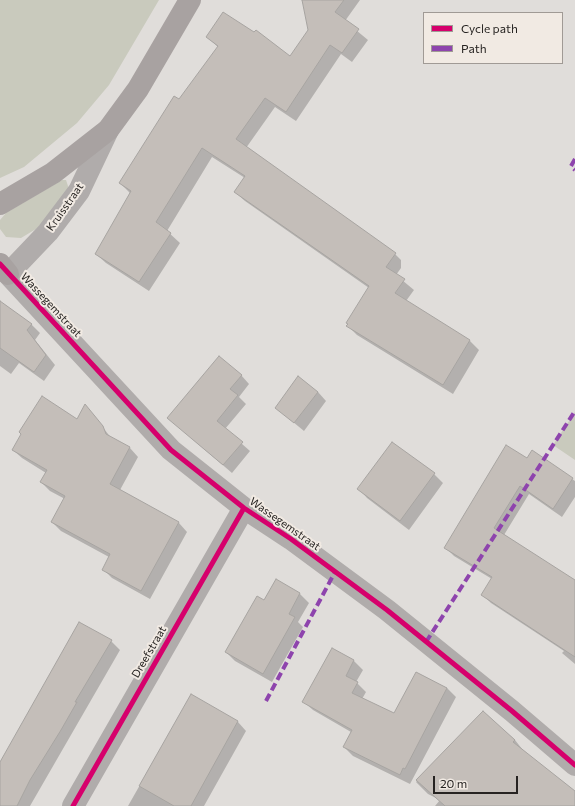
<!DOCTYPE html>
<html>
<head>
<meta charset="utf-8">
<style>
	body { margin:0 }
	#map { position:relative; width:575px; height:806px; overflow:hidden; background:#e0ddda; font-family:Commissioner,sans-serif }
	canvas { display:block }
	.legend { position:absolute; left:423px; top:12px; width:140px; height:52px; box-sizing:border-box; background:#f1eae3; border:1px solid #a09a95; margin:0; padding:5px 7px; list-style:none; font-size:12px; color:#262321 }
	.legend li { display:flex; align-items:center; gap:8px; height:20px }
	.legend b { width:20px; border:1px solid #a09a95 }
	.scale { position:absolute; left:433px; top:776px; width:85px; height:18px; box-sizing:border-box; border:2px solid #262321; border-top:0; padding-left:5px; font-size:12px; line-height:14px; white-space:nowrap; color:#262321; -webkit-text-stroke:3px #f1eae3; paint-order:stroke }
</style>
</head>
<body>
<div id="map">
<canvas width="575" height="806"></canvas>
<ul class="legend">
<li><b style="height:5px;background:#d6006c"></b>Cycle path</li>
<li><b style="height:5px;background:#8e44ad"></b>Path</li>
</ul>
<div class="scale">20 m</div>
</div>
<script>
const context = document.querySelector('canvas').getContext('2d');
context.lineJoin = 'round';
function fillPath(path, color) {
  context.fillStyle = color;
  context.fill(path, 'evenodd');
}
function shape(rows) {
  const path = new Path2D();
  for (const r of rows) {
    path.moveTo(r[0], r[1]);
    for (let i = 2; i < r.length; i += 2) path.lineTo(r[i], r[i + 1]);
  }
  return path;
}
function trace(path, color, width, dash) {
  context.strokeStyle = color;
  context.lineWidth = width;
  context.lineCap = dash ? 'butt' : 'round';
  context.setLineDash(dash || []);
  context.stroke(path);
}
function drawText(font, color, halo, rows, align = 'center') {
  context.font = font + ' Commissioner,sans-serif';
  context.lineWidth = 4;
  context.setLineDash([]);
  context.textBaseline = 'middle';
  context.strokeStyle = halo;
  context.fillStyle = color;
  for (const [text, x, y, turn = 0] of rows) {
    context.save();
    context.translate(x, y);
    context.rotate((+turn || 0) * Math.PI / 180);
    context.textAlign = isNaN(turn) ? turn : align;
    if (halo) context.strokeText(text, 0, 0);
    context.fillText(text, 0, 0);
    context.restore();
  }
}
fillPath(shape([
	[0,0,159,0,109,85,77,123,24,167,0,178],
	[62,180,66,180,69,189,55,212,36,229,21,238,6,237,0,229,0,220,6,213],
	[575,412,575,460,553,445]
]), '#c9cabd');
fillPath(shape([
	[311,0,360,0,345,21,368,40,352,62,341,54,296,121,275,107,246,148,391,250,401,260,401,268,396,275,414,290,406,301,470,341,479,350,453,394,357,335,348,326,369,288,245,201,235,192,245,178,212,157,167,231,180,243,149,291,106,263,96,254,131,194,120,183,218,47,207,37,290,57,309,30],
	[0,300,2,304,31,324,40,333,35,340,55,365,44,381,19,363,11,374,0,366],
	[241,375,249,384,239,397,246,404,225,429,250,451,232,473,168,418],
	[318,392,326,401,304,431,276,408],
	[85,405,112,439,130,448,138,457,120,490,179,523,187,532,150,599,112,578,103,569,109,557,61,531,52,522,65,499,50,491,41,482,46,473,22,458,13,450,77,420],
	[393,443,434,474,443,483,409,530,367,498,359,489],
	[532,452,575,481,575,497,562,517,529,494,504,535,575,581,575,664,562,653,564,651,491,603,482,594,492,579,454,556,446,548,527,460],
	[276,580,300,594,309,603,298,622,303,627,272,682,235,661,226,652,264,601],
	[111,641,120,650,30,806,0,806,0,765],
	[333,650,354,661,363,670,356,682,366,692,362,699,395,714,417,673,447,688,456,697,410,784,353,756,344,747,351,732,313,710,304,702],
	[191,695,238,722,246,731,204,806,128,806],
	[483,712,515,740,526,754,575,793,575,806,435,806,440,800,428,794,416,782]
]), '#0003');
const building = shape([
	[302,0,344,0,335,12,359,29,342,53,330,45,286,112,265,98,236,139,396,253,386,267,405,279,395,293,470,340,443,385,346,326,348,324,346,323,369,286,234,192,245,176,202,148,156,222,171,233,139,282,95,254,131,191,119,183,174,96,179,99,218,46,206,37,223,12,254,32,256,30,290,56,308,30,302,0],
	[0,301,32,324,27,330,46,355,34,372,0,348,0,301],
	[219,356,242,375,230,389,238,395,217,421,243,442,223,465,167,418,219,356],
	[298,376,318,392,294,423,275,408,298,376],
	[42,396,77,419,85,404,103,426,106,434,130,447,110,484,179,522,141,591,102,570,110,554,51,522,65,496,40,482,47,470,12,450,21,434,19,432,42,396],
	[392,442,435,473,400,521,357,489,392,442],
	[506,445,527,458,532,450,573,478,553,509,520,486,494,528,575,580,575,657,481,595,492,577,444,548,506,445],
	[276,579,300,593,289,614,295,617,263,674,225,652,257,596,264,600,276,579],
	[79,622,112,640,75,702,77,702,61,730,30,780,17,806,0,806,0,762,79,622],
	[332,648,354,660,346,676,358,682,352,693,394,713,416,672,447,688,405,769,403,768,400,775,343,747,352,730,302,702,332,648],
	[191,694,238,721,191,806,174,806,139,786,191,694],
	[483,711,515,740,513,742,575,791,575,806,445,806,416,780,483,711]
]);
fillPath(building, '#c4beb9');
trace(building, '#a7a4a1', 1);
trace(shape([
	[108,130,79,191,48,232,8,274,171,450,244,508,291,539,387,610,512,711,575,765],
	[73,806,244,508]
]), '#b0acab', 22);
trace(shape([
	[0,204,53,173,108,130,138,89,190,0],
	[0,264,8,274]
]), '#a8a2a1', 22);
trace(shape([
	[575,159,571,166,575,170],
	[426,642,575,411],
	[266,701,335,572]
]), '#8e44ad', 4, [8, 4]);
trace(shape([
	[0,264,171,450,244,508,291,539,387,610,512,711,575,765],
	[73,806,244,508]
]), '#d6006c', 5);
drawText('11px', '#262321', '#f1eae3', [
	["Kruisstraat",65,207,-55],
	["Wassegemstraat",51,305,47],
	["Wassegemstraat",285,524,35],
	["Dreefstraat",149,652,-60]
]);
</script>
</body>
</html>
